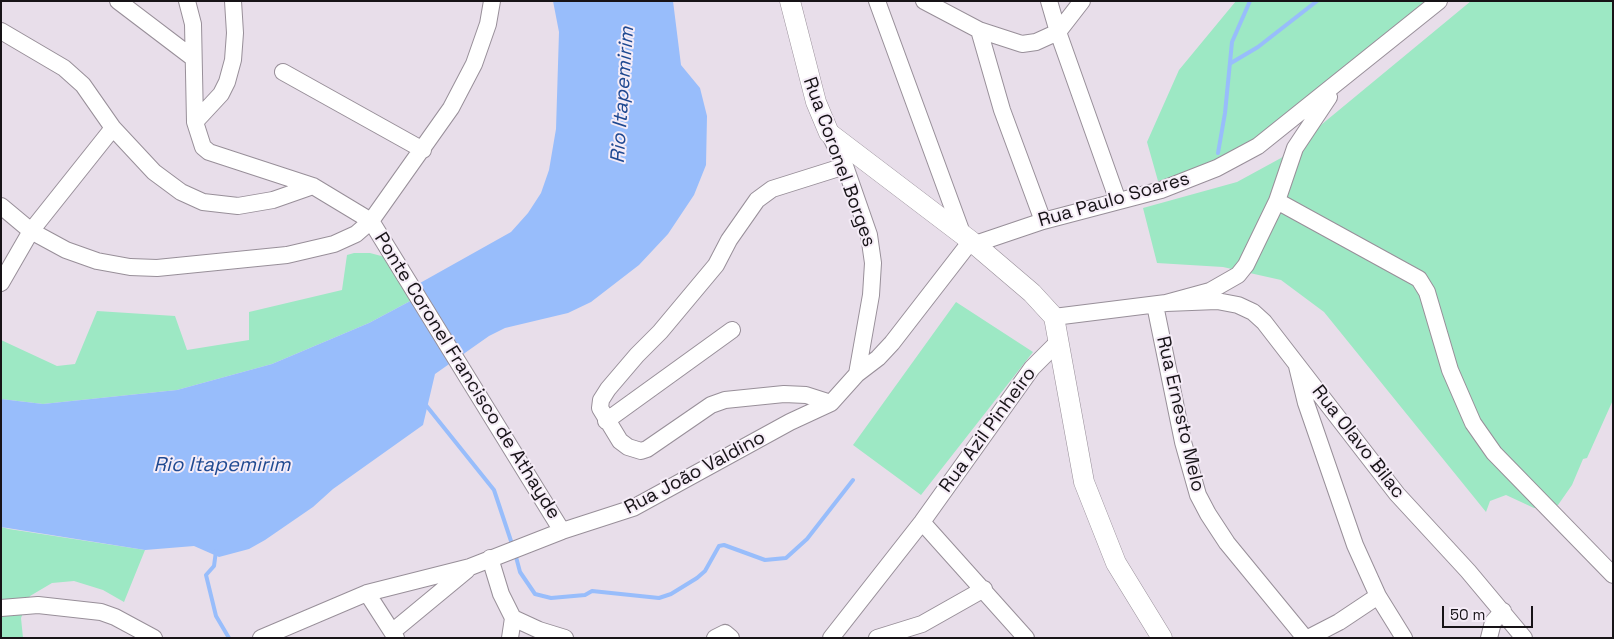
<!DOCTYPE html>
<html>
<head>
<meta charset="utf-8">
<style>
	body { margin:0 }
	#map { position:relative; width:1614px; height:639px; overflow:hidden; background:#e8deea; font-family:"Space Grotesk",sans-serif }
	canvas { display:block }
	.frame { position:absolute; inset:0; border:2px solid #171317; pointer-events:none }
	.scale { position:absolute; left:1442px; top:606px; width:91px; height:22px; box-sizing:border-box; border:2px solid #171317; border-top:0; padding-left:6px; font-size:15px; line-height:18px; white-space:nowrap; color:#171317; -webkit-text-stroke:4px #f5ecf7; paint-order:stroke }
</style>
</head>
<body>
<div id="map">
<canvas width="1614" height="639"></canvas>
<div class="frame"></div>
<div class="scale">50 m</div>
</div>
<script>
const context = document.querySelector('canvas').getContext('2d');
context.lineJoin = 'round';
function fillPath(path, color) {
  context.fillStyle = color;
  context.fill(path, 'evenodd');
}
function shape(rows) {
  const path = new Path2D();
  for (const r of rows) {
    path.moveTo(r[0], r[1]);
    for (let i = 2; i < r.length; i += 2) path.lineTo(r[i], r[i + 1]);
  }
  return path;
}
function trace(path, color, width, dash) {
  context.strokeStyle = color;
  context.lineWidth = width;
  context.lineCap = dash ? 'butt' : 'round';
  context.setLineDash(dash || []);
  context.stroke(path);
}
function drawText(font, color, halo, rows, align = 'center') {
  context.font = font + ' "Space Grotesk",sans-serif';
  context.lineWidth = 4;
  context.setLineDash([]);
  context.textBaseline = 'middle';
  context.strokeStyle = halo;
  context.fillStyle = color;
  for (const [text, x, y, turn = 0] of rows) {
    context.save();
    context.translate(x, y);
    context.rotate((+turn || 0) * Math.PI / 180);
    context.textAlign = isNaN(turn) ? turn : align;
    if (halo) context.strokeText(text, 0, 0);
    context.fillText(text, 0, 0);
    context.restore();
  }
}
fillPath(shape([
	[1236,1,1436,1,1230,161,1158,181,1147,142,1179,70],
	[1471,1,1613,1,1613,400,1587,458,1583,459,1572,485,1558,505,1534,508,1506,495,1490,501,1486,512,1324,312,1281,280,1223,267,1157,263,1143,208,1237,182,1281,158],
	[354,253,370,253,385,257,416,298,369,323,272,364,177,390,43,404,1,399,1,340,57,366,75,364,97,311,175,316,187,350,249,340,249,312,342,290,347,255],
	[956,302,1033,352,921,495,853,445],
	[1,527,9,529,145,550,124,602,103,590,74,581,52,583,30,596,21,618,23,638,1,638]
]), '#9de8c4');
fillPath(shape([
	[553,1,673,1,681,65,700,88,707,116,706,165,694,195,668,234,639,265,591,302,568,313,505,328,489,336,435,374,423,425,333,489,313,507,265,540,249,549,219,557,194,546,145,550,1,527,1,399,43,404,177,390,272,364,369,323,416,298,420,283,511,232,528,213,541,193,549,170,556,129,559,32]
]), '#98bdfb');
trace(shape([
	[1231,63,1258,47,1317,1],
	[1218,153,1225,113,1232,42,1250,1],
	[425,404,494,490,513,547],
	[216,551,214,566,206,575,216,616,229,638],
	[515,553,520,572,535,594,551,598,585,595,592,591,659,598,671,594,697,578,705,571,719,546,724,545,765,560,786,558,807,539,853,480]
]), '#98bdfb', 4);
const minor = shape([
	[118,1,193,58],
	[187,1,193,24,195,122,203,147,209,152,313,186,371,221,562,531],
	[877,1,962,233],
	[924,1,979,30,1022,44,1036,42,1058,32,1082,1],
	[1049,1,1058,32,1118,201],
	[979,30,1002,110,1043,221],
	[1,31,64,68,83,85,113,128,154,172,181,192,203,202,238,206,273,200,313,186],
	[283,72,423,150],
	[195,122,221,94,227,82,233,60,235,33,233,1],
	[1277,201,1419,279,1427,292,1450,370,1473,423,1494,453,1613,575],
	[1,206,31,231,66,250,97,261,130,267,157,268,287,255,334,244,356,234,371,221,451,108,474,64,488,24,492,1],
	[975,244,1043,221,1161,190,1217,168,1258,146,1439,1],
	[1,283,31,231,113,128],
	[1166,303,1217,301,1238,305,1253,312,1264,322,1397,494,1468,571,1524,638],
	[1155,305,1183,442,1198,495,1208,514,1227,543,1305,638],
	[1054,317,1166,303,1210,291,1238,275,1246,265,1277,201,1295,148,1329,97],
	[1297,366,1306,403,1355,545,1378,596,1404,638],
	[857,374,878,358,892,343,971,241],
	[831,403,806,395,784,394,725,400,711,405,647,449,641,451,628,447,620,441,600,408,601,400,608,389,637,355,660,332,716,265,729,240,757,200,772,189,845,166],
	[606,421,732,330],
	[922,522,1026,638],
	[490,558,501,594,513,618,510,638],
	[367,593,396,638],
	[1,608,38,605,101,612,115,617,154,638],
	[513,618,539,630,565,638],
	[392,632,467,570],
	[261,638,367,593,470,567,562,531,633,508,790,422,831,403,857,374,871,295,873,263,869,235,845,166,829,133],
	[715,638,725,633,731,638],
	[831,638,922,522,1032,368,1059,341],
	[877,638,922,624,984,589],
	[1308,638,1339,622,1378,596],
	[1489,638,1493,622,1503,611]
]);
const major = shape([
	[790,1,816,102,829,133,971,241,1032,293,1054,317,1084,482,1116,563,1162,638]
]);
trace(minor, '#988f99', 18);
trace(major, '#988f99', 21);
trace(minor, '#fff', 16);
trace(major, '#fff', 20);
drawText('19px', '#171317', '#f5ecf7', [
	["Rua Coronel Borges",839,162,70],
	["Rua Paulo Soares",1114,200,-16],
	["Ponte Coronel Francisco de Athayde",467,376,58],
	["Rua Ernesto Melo",1180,414,77],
	["Rua Azil Pinheiro",988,430,-54],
	["Rua Olavo Bilac",1358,442,52],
	["Rua João Valdino",695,473,-28]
]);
drawText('italic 20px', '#1f4991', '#f5ecf7', [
	["Rio Itapemirim",623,95,-86],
	["Rio Itapemirim",222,466]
]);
</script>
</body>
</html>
